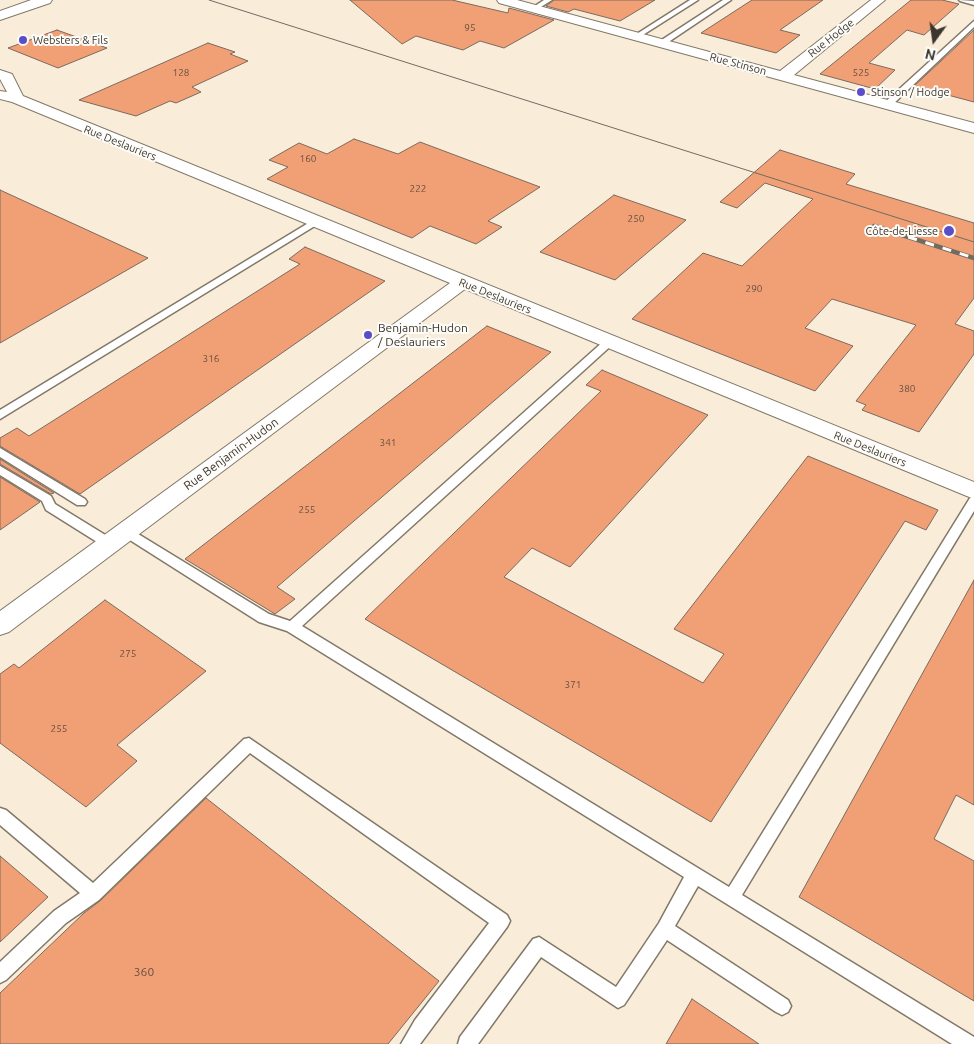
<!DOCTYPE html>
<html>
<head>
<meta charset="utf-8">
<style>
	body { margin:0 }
	#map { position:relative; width:974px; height:1044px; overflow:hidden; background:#f9edda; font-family:Ubuntu,sans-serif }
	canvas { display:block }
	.north { position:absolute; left:909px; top:15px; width:50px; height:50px; -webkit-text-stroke:4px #fefcf8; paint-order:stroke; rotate:194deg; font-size:14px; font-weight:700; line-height:20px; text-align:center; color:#3b362f }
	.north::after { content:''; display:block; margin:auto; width:18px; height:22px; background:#3b362f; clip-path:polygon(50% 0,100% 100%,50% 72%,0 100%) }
</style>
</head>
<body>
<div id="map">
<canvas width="974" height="1044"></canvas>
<div class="north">N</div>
</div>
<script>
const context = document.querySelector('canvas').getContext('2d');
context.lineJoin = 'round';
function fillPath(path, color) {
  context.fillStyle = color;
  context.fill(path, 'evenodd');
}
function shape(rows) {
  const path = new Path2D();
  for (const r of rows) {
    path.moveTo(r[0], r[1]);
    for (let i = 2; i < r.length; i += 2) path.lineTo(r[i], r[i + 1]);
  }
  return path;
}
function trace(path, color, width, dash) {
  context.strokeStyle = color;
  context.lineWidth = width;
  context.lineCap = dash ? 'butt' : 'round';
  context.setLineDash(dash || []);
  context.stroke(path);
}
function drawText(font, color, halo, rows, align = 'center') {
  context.font = font + ' Ubuntu,sans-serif';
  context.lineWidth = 4;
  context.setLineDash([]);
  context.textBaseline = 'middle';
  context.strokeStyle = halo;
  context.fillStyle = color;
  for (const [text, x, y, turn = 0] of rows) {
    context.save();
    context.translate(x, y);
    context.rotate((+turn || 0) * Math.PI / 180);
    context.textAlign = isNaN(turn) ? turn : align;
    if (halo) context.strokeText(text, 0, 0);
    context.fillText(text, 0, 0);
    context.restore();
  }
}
const building = shape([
	[350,0,452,0,508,13,509,8,554,20,504,48,480,41,463,50,416,36,402,44,350,0],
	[554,0,655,0,620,21,574,9,568,12,546,6,554,0],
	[752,0,823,0,780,30,800,35,776,53,701,33,752,0],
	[911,0,942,0,959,4,924,35,907,30,869,63,895,70,875,89,820,74,911,0],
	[57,30,107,48,58,68,8,48,57,30],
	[974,30,974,102,914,86,940,62,974,30],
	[208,43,235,52,230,54,248,61,192,87,201,92,176,103,170,101,136,116,79,100,208,43],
	[354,139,398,154,420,142,540,187,488,221,502,227,476,244,430,226,412,238,267,179,288,167,269,160,299,143,327,154,354,139],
	[780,150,855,174,846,184,974,223,974,298,955,324,974,331,974,354,919,432,862,410,866,405,856,401,916,325,832,299,805,328,853,346,815,391,632,319,703,253,742,266,813,199,765,183,737,208,720,202,780,150],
	[0,190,148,258,0,343,0,190],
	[614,195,686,220,615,280,540,252,614,195],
	[305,247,385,281,80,494,0,446,0,438,17,428,29,436,300,264,289,259,305,247],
	[487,326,551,352,277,587,295,599,275,614,185,559,487,326],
	[602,370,708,415,570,567,532,548,504,577,703,683,724,654,674,629,808,456,938,510,926,530,905,521,711,822,365,619,601,391,586,385,602,370],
	[0,459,54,493,51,494,0,464,0,459],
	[0,477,40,502,0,530,0,477],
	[974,580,974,805,956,795,934,839,974,861,974,1001,799,897,974,580],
	[105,600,206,671,117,745,137,761,86,807,0,743,0,674,14,664,19,668,105,600],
	[206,798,439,981,388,1044,0,1044,0,993,84,913,100,901,206,798],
	[0,856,48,897,0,942,0,856],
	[692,999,759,1044,666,1044,692,999]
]);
fillPath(building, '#f1a075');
trace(building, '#7c695f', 1);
const lane = shape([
	[544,0,552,0,536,10,532,10,532,8,544,0],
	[690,0,698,0,638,38,632,37,690,0],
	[723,0,731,0,664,45,657,43,723,0],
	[959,0,974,1,974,5,960,1,959,0],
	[974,21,974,27,890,107,884,107,884,103,974,21],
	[315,219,320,222,318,224,0,419,0,410,315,219],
	[609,339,614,342,613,344,302,626,729,887,970,498,974,497,974,511,742,895,974,1037,974,1044,952,1044,698,886,675,926,788,1000,791,1006,788,1012,782,1015,776,1012,667,940,624,1005,618,1008,541,957,478,1044,458,1044,460,1037,533,939,539,937,616,987,659,923,684,877,287,631,259,622,122,535,120,532,122,529,130,529,269,614,290,621,605,340,609,339],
	[0,448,85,499,87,502,85,505,77,505,0,457,0,448],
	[0,466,51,496,55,504,115,541,116,544,115,547,105,547,46,510,42,501,0,475,0,466],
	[249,738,507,915,510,921,507,927,420,1044,401,1044,415,1020,489,923,250,753,99,900,66,923,6,980,0,983,0,962,54,911,80,893,0,825,0,808,6,810,93,883,244,739,249,738]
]);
const street = shape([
	[497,0,517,0,780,71,871,0,885,0,794,75,974,123,974,133,499,3,497,0],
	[0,70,12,74,23,96,974,482,974,499,465,289,9,632,0,635,0,611,450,283,12,102,0,99,0,91,7,92,0,79,0,70]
]);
const secondary = shape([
	[31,0,52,0,50,3,0,20,0,11,31,0]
]);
trace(lane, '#827867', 3);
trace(street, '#827867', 2);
trace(secondary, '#827867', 2);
fillPath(lane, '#fff');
fillPath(street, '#fff');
fillPath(secondary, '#fff');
trace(shape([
	[209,0,974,242]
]), '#726b61', 1);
const rail = shape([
	[874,226,974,258]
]);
trace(rail, '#726b61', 4.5);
trace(rail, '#fefcf8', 3, [9]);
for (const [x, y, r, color] of [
	[23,40,5,"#594ec5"],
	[861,92,5,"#594ec5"],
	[949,231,6,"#594ec5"],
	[368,335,5,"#594ec5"]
]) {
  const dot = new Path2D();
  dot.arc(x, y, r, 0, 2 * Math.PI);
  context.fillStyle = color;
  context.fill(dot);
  trace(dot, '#fefcf8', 2);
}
drawText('10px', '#685040', null, [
	["95",470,28],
	["128",181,73],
	["525",861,73],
	["160",308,159],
	["222",418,189],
	["250",636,219],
	["290",754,289],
	["316",211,359],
	["380",907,389],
	["341",388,443],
	["255",307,510],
	["275",128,654],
	["371",573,685],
	["255",59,729]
]);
drawText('11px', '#3b362f', '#fefcf8', [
	["Rue Hodge",831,38,-38],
	["Rue Stinson",738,64,15],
	["Rue Deslauriers",120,143,22],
	["Rue Deslauriers",495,296,22],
	["Rue Deslauriers",870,449,22]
]);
drawText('11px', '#3b362f', '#fefcf8', [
	["Websters & Fils",33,40],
	["Stinson / Hodge",871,92],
	["Côte-de-Liesse",938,231,"right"]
], 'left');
drawText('12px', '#3b362f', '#fefcf8', [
	["Benjamin-Hudon",378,328],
	["/ Deslauriers",378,342]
], 'left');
drawText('12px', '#3b362f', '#fefcf8', [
	["Rue Benjamin-Hudon",231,454,-36]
]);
drawText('12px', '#685040', null, [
	["360",144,972]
]);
</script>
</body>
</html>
